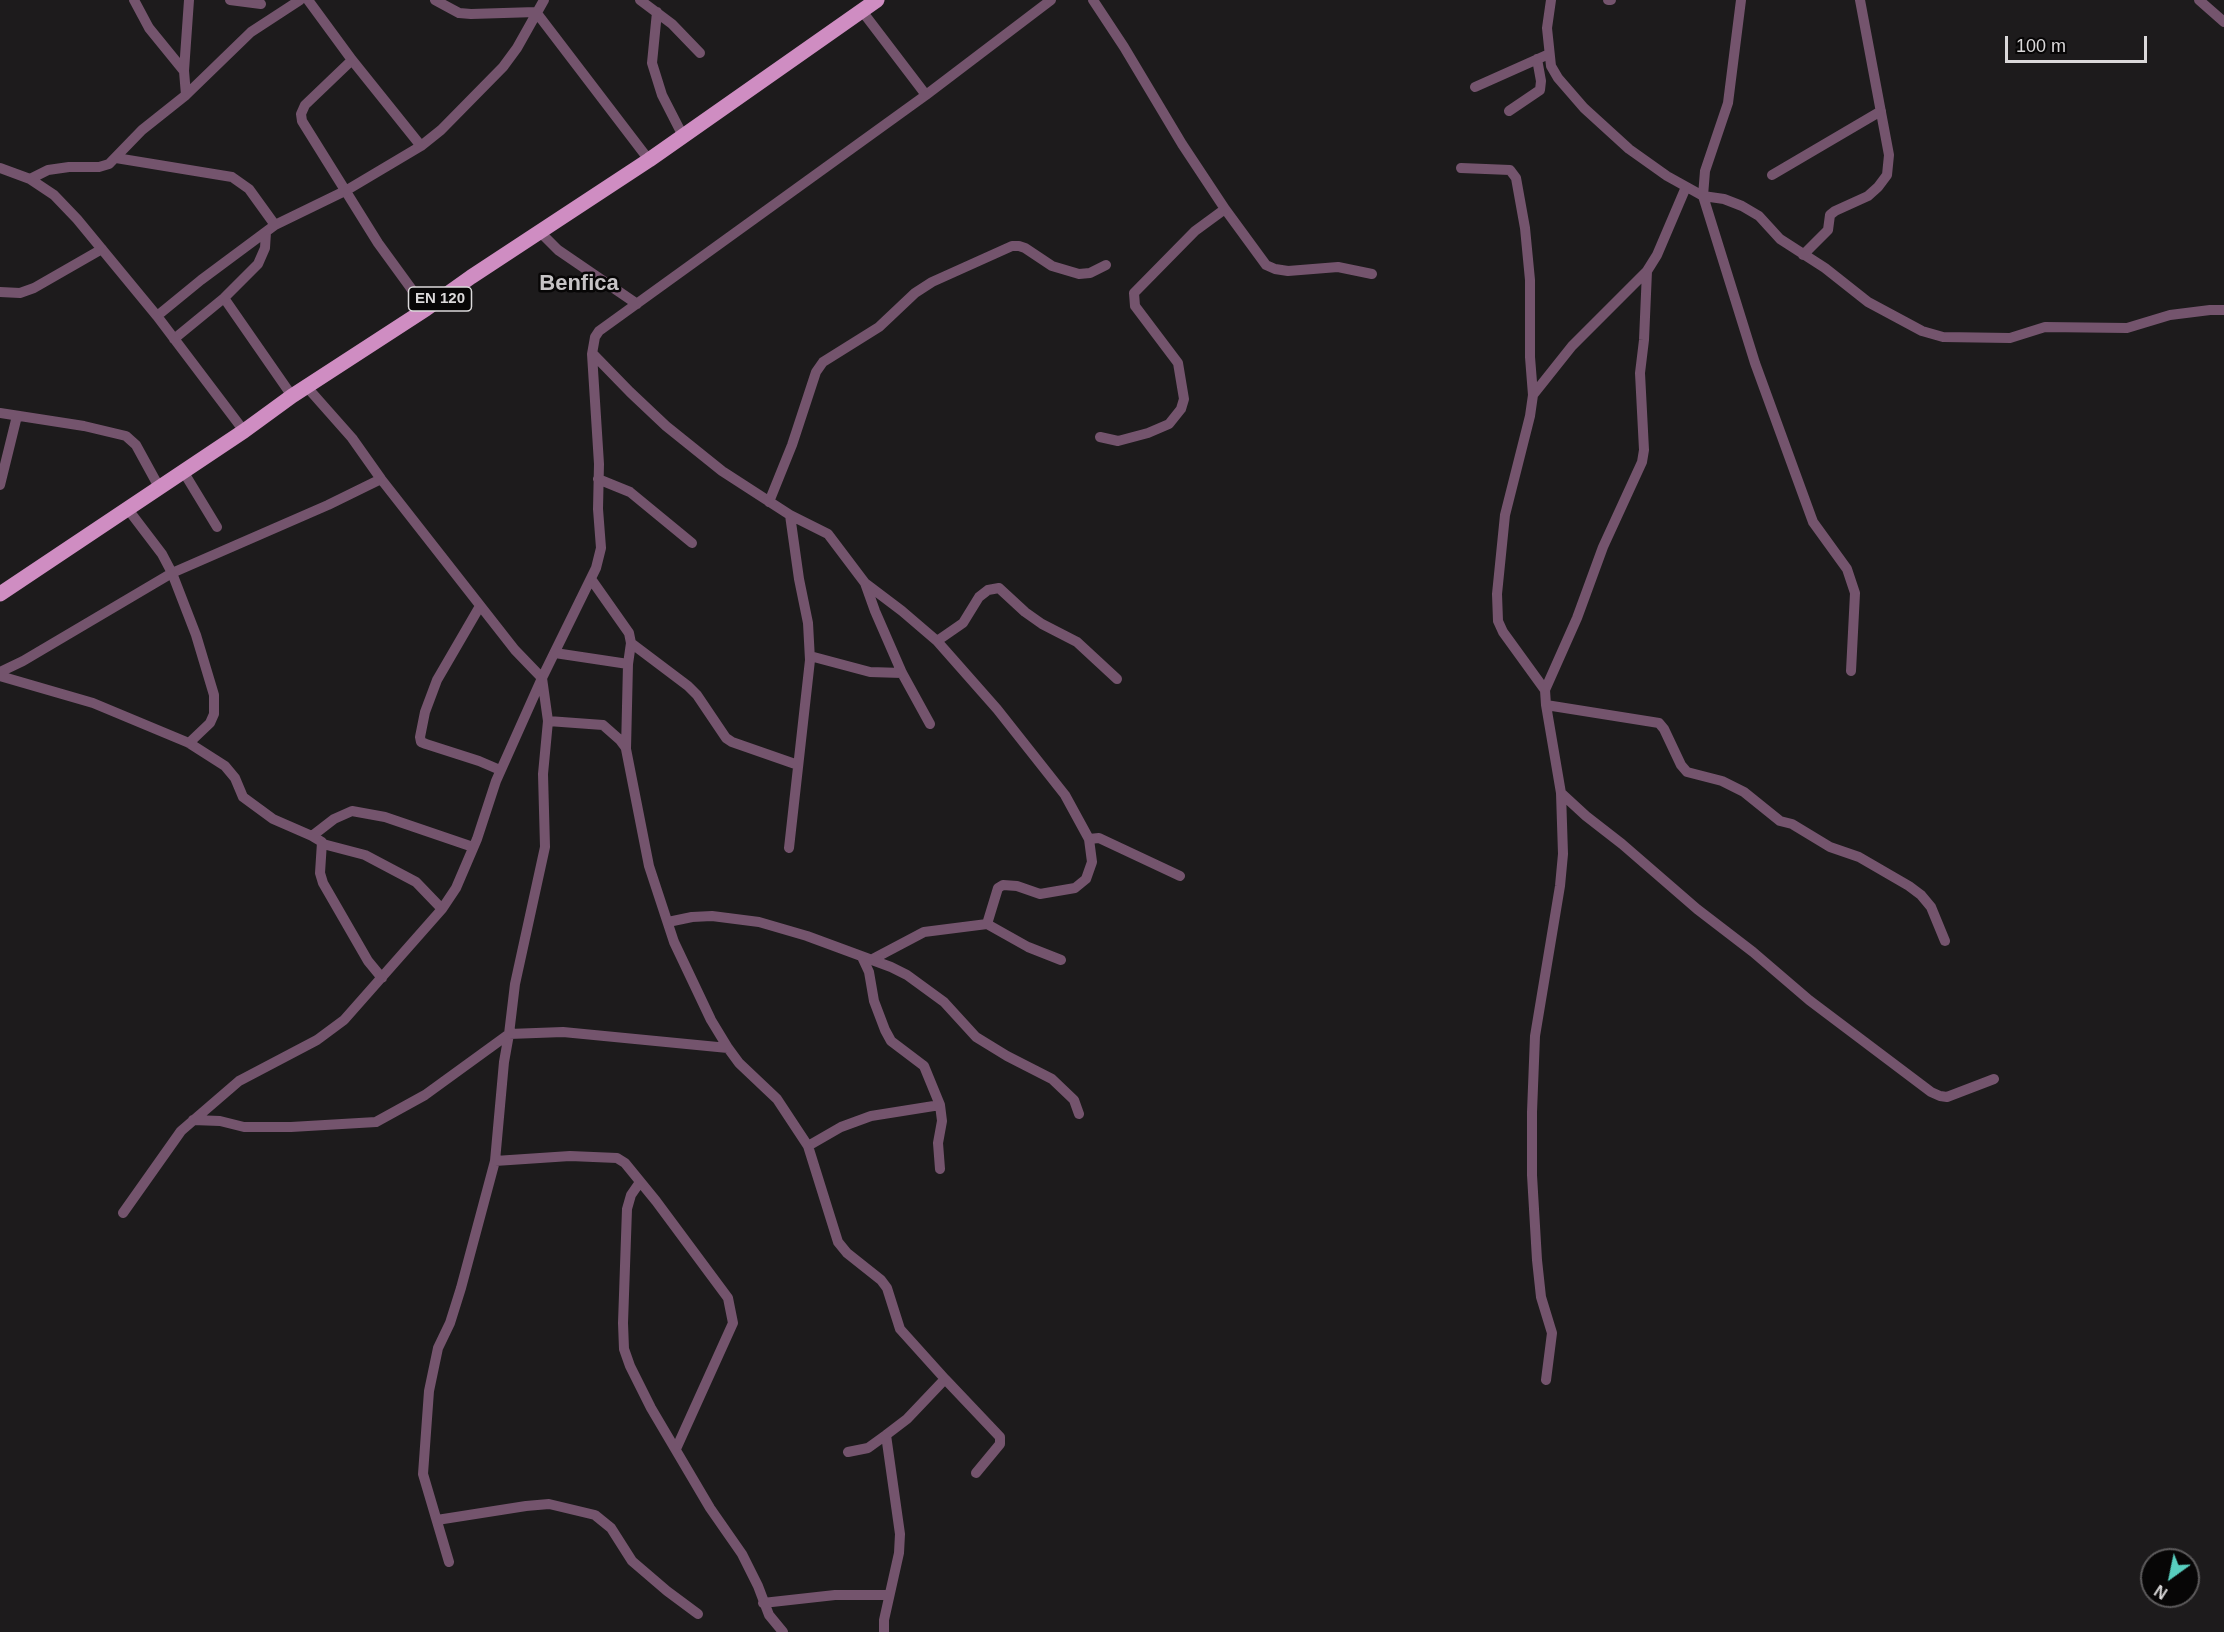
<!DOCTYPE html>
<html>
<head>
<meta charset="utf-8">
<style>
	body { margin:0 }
	#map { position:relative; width:2224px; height:1632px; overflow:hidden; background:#1d1b1c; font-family:Arial,sans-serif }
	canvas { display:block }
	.north { position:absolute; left:2140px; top:1548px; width:60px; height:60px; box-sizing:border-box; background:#070606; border:2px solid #5c5a5b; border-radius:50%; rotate:213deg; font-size:16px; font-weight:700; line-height:24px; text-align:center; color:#dbd9da }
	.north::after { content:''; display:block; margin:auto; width:21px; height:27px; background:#58cebf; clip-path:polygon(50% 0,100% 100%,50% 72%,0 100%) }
	.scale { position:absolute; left:2005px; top:36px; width:142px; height:27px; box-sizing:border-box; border:3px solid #dbd9da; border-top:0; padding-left:8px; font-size:18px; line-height:21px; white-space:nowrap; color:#dbd9da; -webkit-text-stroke:4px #070606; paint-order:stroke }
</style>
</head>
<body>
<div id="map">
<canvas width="2224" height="1632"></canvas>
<div class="north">N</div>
<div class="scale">100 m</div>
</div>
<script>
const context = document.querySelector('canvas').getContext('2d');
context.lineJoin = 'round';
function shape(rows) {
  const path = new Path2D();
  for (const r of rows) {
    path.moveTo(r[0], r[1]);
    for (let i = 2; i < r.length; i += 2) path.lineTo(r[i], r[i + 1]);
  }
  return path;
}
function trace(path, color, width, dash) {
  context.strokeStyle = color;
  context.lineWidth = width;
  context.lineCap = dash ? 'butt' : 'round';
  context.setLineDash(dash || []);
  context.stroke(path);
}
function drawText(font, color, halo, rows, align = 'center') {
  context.font = font + ' Arial,sans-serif';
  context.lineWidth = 5;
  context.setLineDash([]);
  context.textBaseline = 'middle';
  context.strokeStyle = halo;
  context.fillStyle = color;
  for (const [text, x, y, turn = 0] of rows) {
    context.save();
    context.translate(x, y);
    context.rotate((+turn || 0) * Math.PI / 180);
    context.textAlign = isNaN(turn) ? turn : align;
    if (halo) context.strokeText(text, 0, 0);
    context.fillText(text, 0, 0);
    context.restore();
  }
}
trace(shape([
	[134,0,149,28,184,71],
	[230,0,261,4],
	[308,0,352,60,421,146],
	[435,0,459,13,471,14,536,12,649,160],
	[640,0,672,24,700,53],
	[1093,0,1124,47,1182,144,1225,209,1266,265,1275,269,1288,271,1338,267,1372,274],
	[1551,0,1547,28,1551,66,1558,78,1584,108,1629,149,1667,176,1703,196,1724,199,1742,206,1759,216,1780,239,1825,268,1868,302,1922,331,1943,337,2010,338,2045,327,2127,328,2170,315,2210,310,2224,310],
	[1608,0,1611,0],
	[1741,0,1728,103,1705,171,1703,196,1755,363,1813,522,1847,569,1855,593,1851,671],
	[2199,0,2224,22],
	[862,11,926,95],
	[657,12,652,63,662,95,683,136],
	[352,60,305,105,301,114,302,121,378,243,426,309],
	[1475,87,1549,54],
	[186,95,184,71,189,0],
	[1509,111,1540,90,1541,81,1537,59],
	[116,158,232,177,249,189,275,225],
	[0,168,30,179,54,195,77,219,157,316,244,431],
	[1461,168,1510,170,1516,178,1525,228,1530,280,1530,357,1533,395],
	[1772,175,1881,111],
	[30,179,48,170,69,167,99,167,109,164,142,130,186,95,251,32,300,0],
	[540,232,558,250,637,304],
	[1803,255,1828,230,1830,215,1835,211,1868,196,1878,187,1887,175,1889,155,1860,0],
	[1647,271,1644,340,1640,373,1644,450,1642,462,1603,547,1577,618,1545,690,1546,705,1561,793,1586,816,1622,844,1697,909,1753,952,1809,1000,1931,1092,1940,1096,1947,1097,1994,1079],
	[0,292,20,293,34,288,102,249],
	[224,298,292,396],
	[157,316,201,280,275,225,347,190,421,146,441,130,503,67,517,48,544,0],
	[174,339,224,298,258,264,265,248,266,232],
	[593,354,630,392,666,426,722,471,790,515,828,534,865,583,902,611,937,641,997,709,1065,795,1089,839,1099,838,1180,876],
	[0,413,84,426,126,436,136,445,159,487],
	[1100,437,1118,441,1148,433,1169,424,1181,409,1184,399,1178,363,1135,306,1134,293,1195,231,1225,209],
	[183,471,217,527],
	[598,479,630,492,692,543],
	[0,485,17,416],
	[769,502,792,445,816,372,823,362,879,327,915,293,932,282,1012,246,1019,246,1025,248,1052,266,1079,274,1090,273,1106,265],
	[127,508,162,554,172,573,196,635,214,695,214,714,210,723,189,743],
	[591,579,629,633,631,643,628,664,626,749,649,866,674,942,711,1020,728,1048,739,1063,777,1099,808,1146,838,1242,847,1253,881,1280,887,1288,900,1329,945,1379,907,1419,886,1435,868,1448,848,1452],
	[865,583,875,611,902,673,930,724],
	[480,606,437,680,425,712,420,737,421,742,426,744,479,761,500,770],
	[937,641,963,623,979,597,988,590,999,588,1025,612,1042,624,1077,642,1117,679],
	[631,643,688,686,697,695,726,738,732,742,798,765],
	[555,653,628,664],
	[810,656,870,672,902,673],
	[0,672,23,661,172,573,328,505,381,479],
	[0,676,93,703,189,743,225,766,235,778,243,797,273,819,312,836,322,842,320,873,323,883,368,961,382,978],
	[1545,690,1503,632,1498,621,1497,594,1505,515,1530,416,1533,395,1572,346,1647,271,1657,255,1686,187],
	[1546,705,1659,723,1664,729,1681,765,1687,772,1722,781,1744,792,1780,821,1792,824,1830,847,1859,857,1909,886,1921,895,1931,907,1945,941],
	[548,721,603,725,620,740,626,748],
	[312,836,334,819,352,811,385,817,473,847],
	[323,844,365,855,416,882,442,909],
	[789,848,810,660,808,623,799,579,790,515],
	[668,922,692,917,712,916,759,922,807,936,891,967,907,975,944,1002,976,1037,1007,1056,1052,1079,1074,1100,1079,1114],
	[987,924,998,888,1003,885,1017,886,1040,894,1075,888,1086,879,1092,862,1089,839],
	[862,957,869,972,874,1001,885,1030,891,1041,924,1066,940,1105,942,1121,938,1143,940,1169],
	[871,960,924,932,987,924,1028,947,1061,960],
	[193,1120,220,1121,244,1127,291,1127,376,1122,425,1095,509,1034,515,984,545,847,543,774,548,721,542,678,515,650,381,479,352,438,306,386],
	[808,1146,841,1127,871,1116,940,1105],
	[495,1161,570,1156,617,1158,625,1163,656,1201,728,1298,733,1323,676,1449],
	[640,1182,631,1195,627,1209,623,1323,624,1349,630,1366,651,1408,710,1508,742,1554,758,1586,769,1615,783,1632],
	[123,1213,181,1131,239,1081,317,1040,344,1020,442,909,456,888,477,839,496,781,542,678,596,568,601,548,598,509,599,464,592,354,595,337,599,331,926,95,1051,0],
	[945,1379,1000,1437,1000,1444,976,1473],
	[1546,1380,1552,1333,1541,1297,1537,1260,1532,1175,1532,1112,1535,1036,1560,886,1563,854,1561,793],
	[437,1520,526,1506,549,1504,595,1515,611,1528,632,1561,667,1591,698,1614],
	[449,1562,423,1474,429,1391,438,1348,450,1323,461,1288,495,1161,504,1062,509,1034,563,1032,728,1048],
	[763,1603,835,1595,889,1595],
	[884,1632,884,1620,899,1553,900,1534,886,1435]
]), '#74546d', 10);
trace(shape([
	[0,594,244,431,292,396,426,309,471,277,649,160,877,0]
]), '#cf8dc2', 15);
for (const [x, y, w] of [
	[440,299,63]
]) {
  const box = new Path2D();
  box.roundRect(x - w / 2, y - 12, w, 24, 4.5);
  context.fillStyle = '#070606';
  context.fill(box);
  trace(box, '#dbd9da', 1.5);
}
drawText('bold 15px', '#dbd9da', null, [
	["EN 120",440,299]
]);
drawText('bold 22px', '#c6c3c5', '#070606', [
	["Benfica",579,284]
]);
</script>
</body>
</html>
